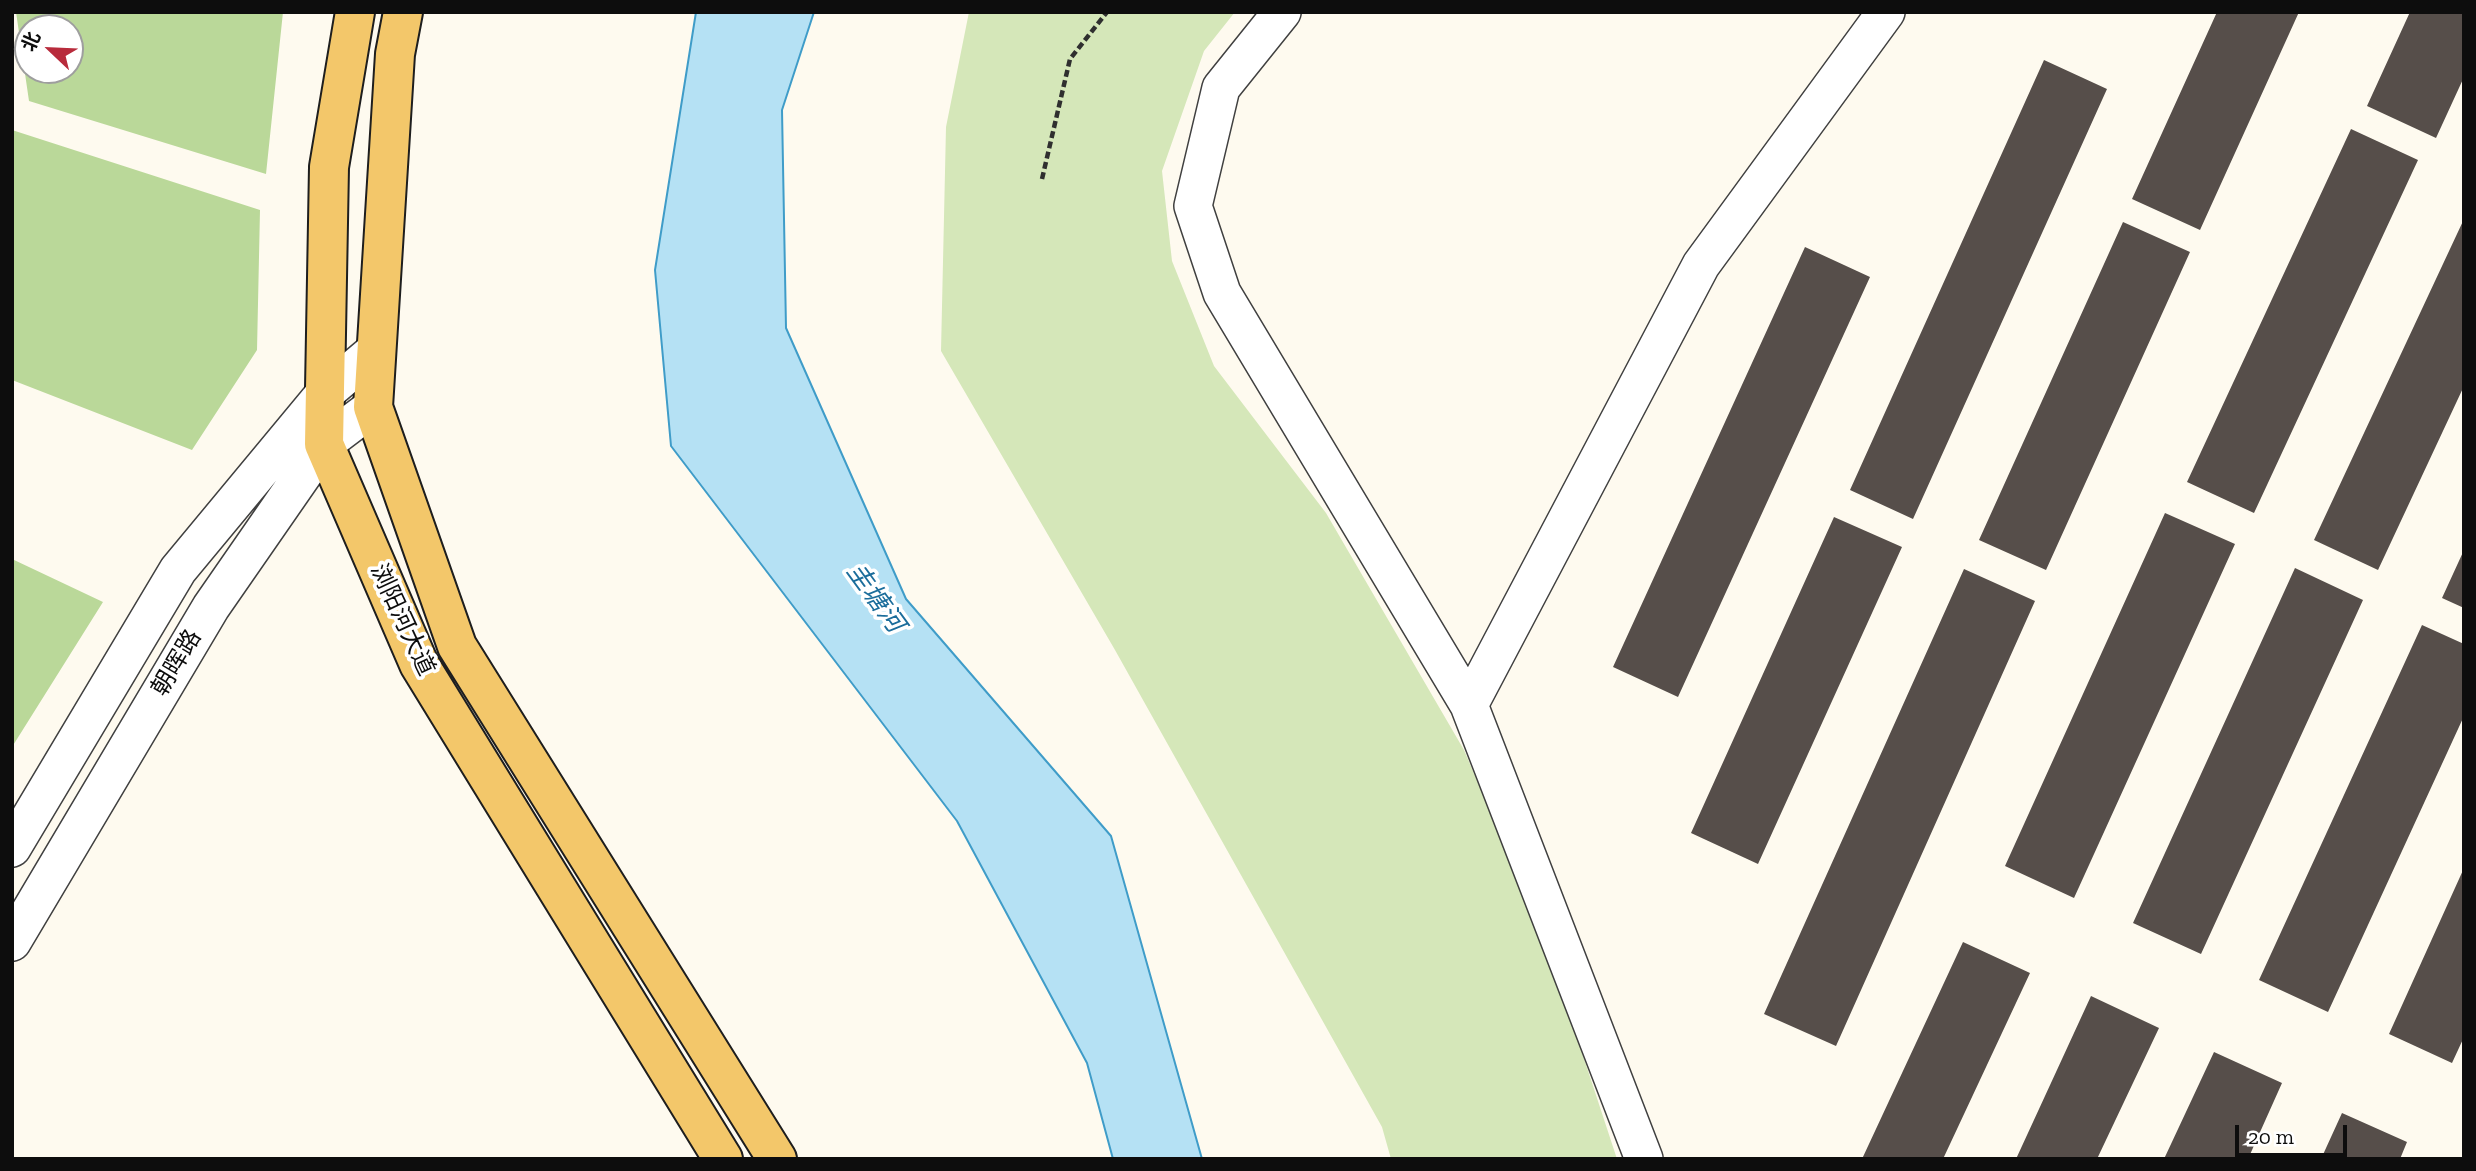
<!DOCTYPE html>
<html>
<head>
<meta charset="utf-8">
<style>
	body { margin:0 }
	#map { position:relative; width:2476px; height:1171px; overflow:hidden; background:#fefaef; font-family:"Zilla Slab","Noto Sans SC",serif }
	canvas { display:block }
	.frame { position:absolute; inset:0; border:14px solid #0d0d0d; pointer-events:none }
	.north { position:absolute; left:14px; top:14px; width:70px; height:70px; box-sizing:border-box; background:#fff; border:2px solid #9e9e9e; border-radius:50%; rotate:293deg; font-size:19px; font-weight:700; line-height:28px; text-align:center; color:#0d0d0d }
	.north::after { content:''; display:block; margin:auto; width:24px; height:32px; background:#b82b3c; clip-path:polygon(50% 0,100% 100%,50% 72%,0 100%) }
	.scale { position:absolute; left:2235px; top:1125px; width:112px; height:32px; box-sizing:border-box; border:4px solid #0d0d0d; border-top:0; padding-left:9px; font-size:21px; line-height:24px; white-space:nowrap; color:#0d0d0d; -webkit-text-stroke:5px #fff; paint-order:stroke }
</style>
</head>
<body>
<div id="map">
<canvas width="2476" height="1171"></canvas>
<div class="frame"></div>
<div class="north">北</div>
<div class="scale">20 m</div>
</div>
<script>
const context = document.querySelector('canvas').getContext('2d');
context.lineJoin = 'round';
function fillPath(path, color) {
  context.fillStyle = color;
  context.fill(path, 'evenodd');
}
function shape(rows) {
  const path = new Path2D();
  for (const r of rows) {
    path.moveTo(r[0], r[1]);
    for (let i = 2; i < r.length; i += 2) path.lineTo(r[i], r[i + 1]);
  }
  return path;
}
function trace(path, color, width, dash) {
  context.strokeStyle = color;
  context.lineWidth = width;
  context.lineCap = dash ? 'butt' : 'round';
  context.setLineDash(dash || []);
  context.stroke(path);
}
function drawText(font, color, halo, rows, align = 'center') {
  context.font = font + ' "Zilla Slab","Noto Sans SC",serif';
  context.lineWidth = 7;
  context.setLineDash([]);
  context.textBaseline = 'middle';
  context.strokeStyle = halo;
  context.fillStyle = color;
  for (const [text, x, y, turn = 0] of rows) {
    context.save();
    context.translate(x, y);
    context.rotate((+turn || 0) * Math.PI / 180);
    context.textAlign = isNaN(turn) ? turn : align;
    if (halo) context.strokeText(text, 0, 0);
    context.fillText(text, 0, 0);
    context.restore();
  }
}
fillPath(shape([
	[969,12,1235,12,1204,51,1162,171,1172,261,1214,366,1326,513,1464,750,1545,940,1617,1159,1391,1159,1382,1127,1115,650,941,351,946,127]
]), '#d5e7b9');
fillPath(shape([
	[16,12,283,12,266,174,29,101],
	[28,28,70,28,70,70,28,70],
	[12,130,260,210,257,350,192,450,12,380],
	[12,559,103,602,12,747]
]), '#bad899');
const water = shape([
	[696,12,814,12,782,110,786,328,906,599,1111,836,1202,1159,1113,1159,1087,1063,957,821,671,446,655,270,696,12]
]);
fillPath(water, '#b5e1f4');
trace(water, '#3f9cc8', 2);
fillPath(shape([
	[2217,12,2299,12,2200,230,2132,199],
	[2410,12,2464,12,2464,77,2436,138,2367,106],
	[2044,60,2107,89,1913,519,1850,490],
	[2351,129,2418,160,2254,513,2187,482],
	[2464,219,2464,386,2378,570,2314,540],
	[2123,222,2190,252,2046,570,1979,540],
	[1805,247,1870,277,1678,697,1613,667],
	[2165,513,2235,544,2074,898,2005,866],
	[1834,517,1902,547,1758,864,1691,833],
	[2464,550,2464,608,2442,598],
	[2295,568,2363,600,2201,954,2133,923],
	[1964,569,2035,601,1836,1046,1764,1014],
	[2422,625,2464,644,2464,716,2328,1012,2259,980],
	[2464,868,2464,1037,2452,1063,2389,1034],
	[1963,942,2030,973,1943,1159,1862,1159],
	[2091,996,2159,1028,2097,1159,2016,1159],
	[2214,1052,2282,1083,2248,1159,2164,1159],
	[2342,1113,2407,1142,2400,1159,2321,1159]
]), '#564e4a');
const minor = shape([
	[1282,12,1221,88,1193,206,1222,293,1469,705,1644,1159],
	[1469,705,1701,265,1886,12],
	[12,848,178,570,324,394,376,350],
	[12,942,211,607,324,444,373,407]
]);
const major = shape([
	[355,12,329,167,324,444,419,664,723,1159],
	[403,12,395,54,373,407,457,646,777,1159]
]);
trace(minor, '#404040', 40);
trace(major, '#1e1e1e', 42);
trace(shape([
	[1042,179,1070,59,1107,12]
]), '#2f2f2f', 4.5, [7, 3.5]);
trace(minor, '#fff', 37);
trace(major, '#f3c76a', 38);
drawText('24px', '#0d0d0d', '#fff', [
	["浏阳河大道",402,620,65],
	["朝晖路",177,663,-59]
]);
drawText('italic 26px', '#1b6d9b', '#fff', [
	["圭塘河",875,598,54]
]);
</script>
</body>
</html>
